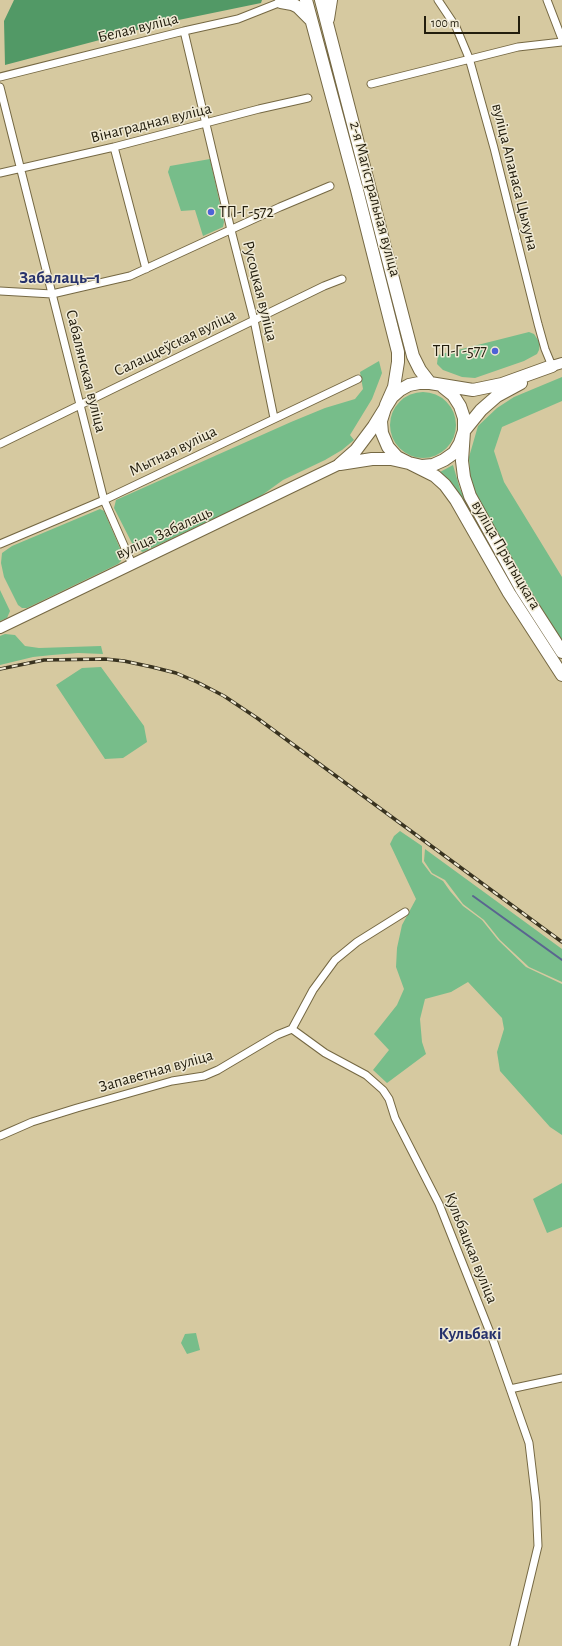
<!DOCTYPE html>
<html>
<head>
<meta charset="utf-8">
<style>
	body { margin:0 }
	#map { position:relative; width:562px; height:1646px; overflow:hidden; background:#d6c9a0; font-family:"Alegreya Sans",sans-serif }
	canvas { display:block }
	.scale { position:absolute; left:424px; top:16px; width:96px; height:18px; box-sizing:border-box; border:2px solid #221d0d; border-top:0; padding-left:5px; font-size:12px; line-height:14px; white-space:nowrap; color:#221d0d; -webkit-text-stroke:3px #f0ead5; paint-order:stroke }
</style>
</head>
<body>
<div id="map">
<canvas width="562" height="1646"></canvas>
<div class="scale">100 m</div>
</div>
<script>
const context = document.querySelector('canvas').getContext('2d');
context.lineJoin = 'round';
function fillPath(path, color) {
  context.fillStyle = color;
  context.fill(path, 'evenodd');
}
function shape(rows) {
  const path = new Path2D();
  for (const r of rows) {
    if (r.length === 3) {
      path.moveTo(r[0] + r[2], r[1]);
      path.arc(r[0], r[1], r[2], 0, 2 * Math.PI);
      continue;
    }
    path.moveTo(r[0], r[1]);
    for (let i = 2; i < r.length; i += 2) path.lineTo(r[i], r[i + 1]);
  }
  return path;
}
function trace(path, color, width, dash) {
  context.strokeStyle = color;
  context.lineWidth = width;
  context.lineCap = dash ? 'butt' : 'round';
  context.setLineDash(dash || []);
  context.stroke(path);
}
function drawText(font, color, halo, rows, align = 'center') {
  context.font = font + ' "Alegreya Sans",sans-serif';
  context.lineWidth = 3;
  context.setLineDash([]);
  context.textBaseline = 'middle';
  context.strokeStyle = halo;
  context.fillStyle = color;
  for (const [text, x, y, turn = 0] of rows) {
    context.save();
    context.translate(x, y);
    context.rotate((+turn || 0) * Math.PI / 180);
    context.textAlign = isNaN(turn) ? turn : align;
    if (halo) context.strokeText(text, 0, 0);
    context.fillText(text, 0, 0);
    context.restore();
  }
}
fillPath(shape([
	[210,159,224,222,223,227,203,236,195,210,181,211,168,172,170,166],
	[529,332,534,334,540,343,539,350,537,354,524,361,475,378,462,377,443,370,437,364,438,355],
	[379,361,382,373,372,399,350,435,354,440,342,450,325,460,283,480,258,498,143,552,135,549,114,508,116,500,291,422,325,408,355,399,363,389,360,372],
	[562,377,562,401,502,427,494,451,504,482,562,577,562,641,499,540,471,487,469,457,478,426,497,408,514,397],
	[423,425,33],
	[453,465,460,489,472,513,470,514,450,482,440,472],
	[100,509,104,511,122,553,121,561,118,564,27,608,22,608,18,605,4,577,1,563,2,553,12,546],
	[0,590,10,611,7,618,0,621],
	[5,634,15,635,25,646,39,648,101,646,103,654,78,653,52,655,33,657,0,665,0,636],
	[101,667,144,726,147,742,123,758,105,759,56,685,82,668],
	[400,831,422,846,422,862,431,874,443,881,450,891,463,906,482,920,498,940,526,967,562,984,562,1135,550,1127,500,1071,497,1052,504,1029,502,1018,468,982,451,992,425,999,420,1019,422,1042,426,1054,387,1083,373,1070,389,1050,374,1034,397,1005,404,989,396,967,397,948,402,925,416,899,390,844,394,836],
	[425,849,562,949,562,982,529,967,500,940,484,920,463,904,445,880,432,873,424,861],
	[562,1183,562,1227,547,1233,533,1199],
	[196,1333,200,1350,187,1354,181,1343,185,1334]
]), '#77bd8a');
fillPath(shape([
	[14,0,262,0,261,3,164,23,5,65,4,21]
]), '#529966');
trace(shape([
	[473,896,562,960]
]), '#5a6590', 2);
const street = shape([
	[438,0,456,27,469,58,494,148,538,324,545,349,552,366],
	[547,0,562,39],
	[184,31,231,230,254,320,274,418],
	[0,77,184,31,238,19,281,2],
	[371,84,518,47,562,42],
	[0,87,104,500,132,564],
	[114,147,146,269],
	[0,173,114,147,259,109,308,98],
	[0,291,52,294,130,276,280,207,330,186],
	[0,444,324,286,342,279],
	[0,544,104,500,358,379],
	[292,1029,325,1053,366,1075,383,1090,389,1099,395,1118,439,1204,493,1340,529,1443,536,1502,538,1546,514,1646],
	[0,1136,32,1122,77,1108,172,1081,204,1076,218,1070,277,1035,292,1029,313,990,335,960,357,942,405,912],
	[510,1389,562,1378]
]);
const secondary = shape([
	[552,366,562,363],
	[0,628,340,464]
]);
const primary = shape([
	[306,0,357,190,398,352,398,362,394,387,386,405,381,421,382,433,388,447,397,457,435,476,445,485,456,500,509,593,562,675],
	[321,0,413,356,420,370,430,383],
	[281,2,292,4,298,7,310,19],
	[328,19,331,0],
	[464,431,462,461,464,477,470,496,522,590,562,652],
	[464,431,481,410,497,396,521,383],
	[340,464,356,450,374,426,392,397,400,390,409,385,419,383,430,383,473,390,502,384,552,366],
	[340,464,372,459,391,459,422,466,433,465,444,460,454,453,460,443,464,431,464,418,460,406,453,395,443,387]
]);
trace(street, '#756843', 9);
trace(secondary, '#756843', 12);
trace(primary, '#756843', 14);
trace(street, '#fff', 7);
trace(secondary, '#fff', 10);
trace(primary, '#fff', 12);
const rail = shape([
	[0,669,44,660,105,659,124,661,152,667,176,673,197,682,224,696,257,718,562,942]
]);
trace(rail, '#393320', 3.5);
trace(rail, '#f0ead5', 2, [6]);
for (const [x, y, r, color] of [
	[211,212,4,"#4e62d7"],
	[495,351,4,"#4e62d7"]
]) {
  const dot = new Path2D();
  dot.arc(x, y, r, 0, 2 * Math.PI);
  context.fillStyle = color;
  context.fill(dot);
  trace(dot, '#f0ead5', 1.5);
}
drawText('16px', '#221d0d', '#f0ead5', [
	["Белая вуліца",138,28,-14],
	["Вінаградная вуліца",151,123,-14],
	["вуліца Апанаса Цыхуна",515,177,76],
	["2-я Магістральная вуліца",375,199,75],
	["Русоцкая вуліца",260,291,76],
	["Салаццеўская вуліца",175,343,-26],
	["Сабалянская вуліца",86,371,76],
	["Мытная вуліца",173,451,-26],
	["вуліца Забалаць",164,533,-25],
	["вуліца Прытыцкага",506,555,60],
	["Запаветная вуліца",156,1071,-16],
	["Кульбацкая вуліца",471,1248,68]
]);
drawText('16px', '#221d0d', '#f0ead5', [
	["ТП-Г-572",219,212],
	["ТП-Г-577",487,351,"right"]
], 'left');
drawText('bold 17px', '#27326c', '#f0ead5', [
	["Забалаць–1",60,278],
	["Кульбакі",470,1334]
]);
</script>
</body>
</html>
